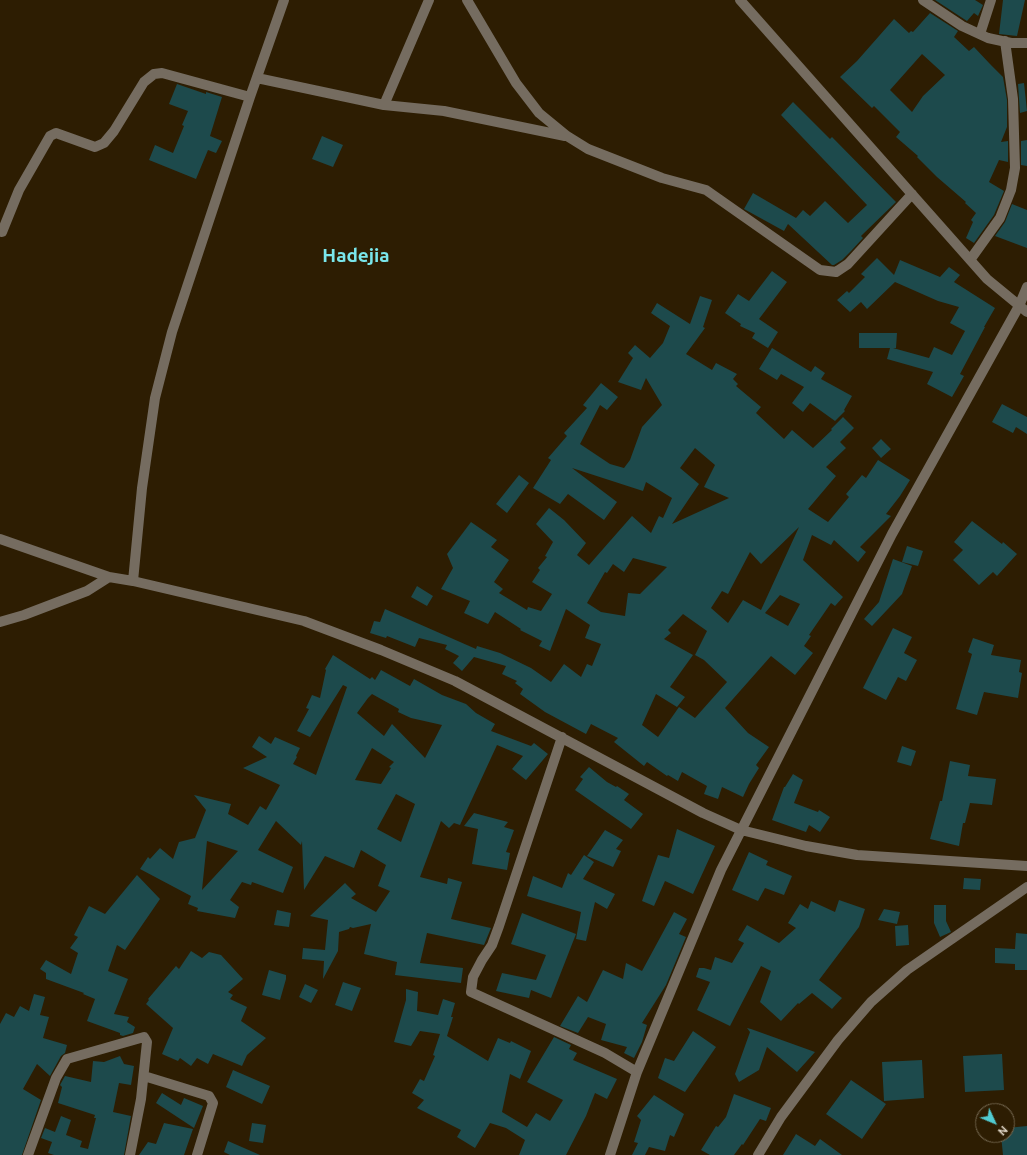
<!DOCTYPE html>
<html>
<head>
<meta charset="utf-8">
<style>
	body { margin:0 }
	#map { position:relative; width:1027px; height:1155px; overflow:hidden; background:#2d1d02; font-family:Ubuntu,sans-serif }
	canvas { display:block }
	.north { position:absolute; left:975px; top:1103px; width:40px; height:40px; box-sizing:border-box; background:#2d1d02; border:1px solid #756851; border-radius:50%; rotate:134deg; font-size:11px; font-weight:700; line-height:16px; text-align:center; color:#e2d8c8 }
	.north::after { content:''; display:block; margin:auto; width:14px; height:18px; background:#51ccd2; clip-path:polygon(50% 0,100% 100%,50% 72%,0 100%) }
</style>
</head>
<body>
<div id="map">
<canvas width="1027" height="1155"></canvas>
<div class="north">N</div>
</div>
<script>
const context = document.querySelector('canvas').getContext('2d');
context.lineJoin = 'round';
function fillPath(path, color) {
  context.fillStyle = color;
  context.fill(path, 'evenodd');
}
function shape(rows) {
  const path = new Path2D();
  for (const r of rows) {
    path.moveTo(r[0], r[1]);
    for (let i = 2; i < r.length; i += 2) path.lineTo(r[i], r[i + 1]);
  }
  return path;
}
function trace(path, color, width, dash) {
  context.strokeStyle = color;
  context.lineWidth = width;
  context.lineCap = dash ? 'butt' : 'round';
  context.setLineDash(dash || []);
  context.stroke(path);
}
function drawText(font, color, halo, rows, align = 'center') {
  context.font = font + ' Ubuntu,sans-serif';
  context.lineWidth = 3;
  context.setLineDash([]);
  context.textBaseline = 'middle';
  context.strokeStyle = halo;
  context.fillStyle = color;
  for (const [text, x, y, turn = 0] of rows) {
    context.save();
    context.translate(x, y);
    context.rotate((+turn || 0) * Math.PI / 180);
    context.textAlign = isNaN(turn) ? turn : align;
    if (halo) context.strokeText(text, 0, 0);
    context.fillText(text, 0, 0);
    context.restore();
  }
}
fillPath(shape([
	[935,0,975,0,983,5,978,16,974,13,967,21],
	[1003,0,1025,0,1017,36,999,34],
	[930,13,958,31,954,37,969,51,974,47,990,64,1003,77,1007,100,1007,127,1001,142,1008,141,1008,162,999,160,989,182,1004,191,994,215,974,243,966,238,973,222,971,220,976,213,965,203,966,202,937,177,917,157,918,156,896,137,900,132,874,106,872,108,840,77,857,61,894,19,909,33,911,31,913,32],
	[922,54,945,75,923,96,912,112,890,90],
	[1024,83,1027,111,1020,113,1018,84],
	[177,84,206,94,206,92,222,97,210,136,222,141,216,153,208,150,196,179,149,160,155,145,173,153,184,126,182,125,188,111,169,104],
	[793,102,830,139,832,137,896,202,861,236,863,238,851,251,842,260,834,265,832,265,788,224,784,231,744,209,753,193,796,218,803,210,810,216,825,201,848,223,867,205,781,115],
	[322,136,343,145,333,167,312,159],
	[1027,140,1027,166,1021,165,1021,141],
	[1012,204,1027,210,1027,248,995,236,1005,222],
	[877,258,894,275,900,260,940,277,949,267,960,275,954,282,995,308,984,327,985,327,960,374,964,376,952,397,927,384,933,372,887,359,890,348,859,348,859,333,897,333,896,348,893,348,929,358,934,347,952,355,965,331,950,323,959,307,938,301,895,282,867,309,861,302,850,312,837,300,847,291,849,293,865,277,861,274],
	[772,271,787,282,759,319,778,332,768,348,752,338,755,333,740,326,741,324,725,313,738,294,749,301],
	[700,296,712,300,703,327,705,328,686,354,712,370,716,363,737,374,733,379,738,384,736,386,761,407,756,413,784,439,792,430,813,448,832,430,831,429,843,417,854,428,840,442,846,448,826,467,836,476,808,509,828,522,849,497,846,494,862,475,866,478,878,460,910,480,900,496,886,514,891,516,860,547,866,552,858,562,834,540,831,545,812,535,803,560,843,597,835,606,831,603,809,635,811,636,804,646,813,653,795,675,771,656,725,708,748,733,769,747,756,765,759,768,749,784,743,797,722,787,718,799,704,794,707,786,682,772,678,781,668,775,667,776,647,762,644,766,614,742,618,738,591,724,586,734,545,712,520,694,523,689,515,683,517,681,502,674,506,666,474,657,462,671,453,663,459,656,445,649,447,645,419,638,415,647,387,636,386,638,370,633,374,621,380,622,385,609,476,649,477,646,500,653,531,668,551,682,564,664,581,677,587,664,592,666,601,644,585,638,590,625,566,609,550,651,539,646,542,641,520,630,521,629,495,612,488,624,464,613,470,601,441,589,453,568,447,554,471,522,497,540,491,547,509,560,494,582,503,589,499,593,527,610,528,607,541,611,552,594,532,582,540,570,538,568,547,557,545,556,553,542,536,524,549,508,564,520,586,543,577,555,589,565,632,516,651,533,659,516,663,518,672,498,646,482,643,491,572,468,617,502,604,520,568,494,560,504,533,488,551,460,548,458,567,436,564,433,587,408,583,405,601,383,618,397,607,410,600,405,580,444,610,464,624,468,630,460,642,427,662,405,646,378,641,390,618,382,633,358,628,353,635,345,650,358,663,343,670,326,651,313,657,303,690,324],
	[695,448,715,465,704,487,729,498,672,524,699,484,680,468],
	[799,527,761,610,743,600,728,623,711,608,722,591,728,594,750,552,761,564],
	[633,558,667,567,640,594,628,593,625,616,601,612,587,603,605,572,607,573,613,564,624,572],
	[780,595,800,604,788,626,765,613],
	[683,614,707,631,695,655,704,660,727,682,695,718,679,707,658,737,642,725,656,694,677,707,685,697,670,687,693,655,664,639,671,633,668,630],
	[772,348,811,372,815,366,825,373,821,379,852,396,844,410,845,411,835,421,810,403,803,412,792,403,804,387,781,374,777,380,759,369],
	[1002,404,1027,417,1027,434,1016,427,1013,433,992,422],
	[881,439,891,449,881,458,872,448],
	[519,475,529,483,507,513,496,504],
	[972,521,1002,544,1003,542,1017,554,997,576,993,572,979,585,953,560,963,550,954,542],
	[907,546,923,551,918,566,902,562],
	[893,559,912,566,902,594,872,626,864,619,879,602],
	[417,586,433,596,427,606,411,597],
	[893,628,912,637,904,653,917,660,906,681,898,677,886,700,863,688],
	[973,638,994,645,991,655,1021,660,1019,672,1022,673,1018,698,984,692,977,715,956,709,972,654,968,652],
	[333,655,370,679,372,677,375,680,381,670,410,686,414,679,442,695,466,704,476,713,495,724,491,731,531,746,534,743,548,754,526,780,512,769,523,756,497,745,460,825,454,823,449,828,441,821,420,877,447,884,448,878,462,882,451,919,491,928,484,945,427,933,420,963,463,968,461,983,395,975,397,962,364,954,371,924,353,928,350,927,349,929,339,932,338,951,323,979,324,961,302,959,303,948,325,950,328,920,310,916,345,883,356,894,351,898,376,912,390,891,378,886,386,865,361,850,354,868,325,856,304,890,302,841,301,845,276,821,258,850,293,867,283,893,252,882,251,885,242,882,230,900,239,907,235,918,197,911,198,908,188,904,191,896,140,869,148,857,150,859,160,848,173,859,179,842,195,838,206,810,194,795,231,804,228,814,248,825,260,806,266,810,280,785,243,768,267,757,252,747,259,736,271,744,275,737,300,748,296,756,297,757,293,764,316,775,347,687,343,685,310,737,297,731,309,709,306,708,312,695,320,698,326,670,325,669],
	[372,694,399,709,398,712,411,718,442,725,425,758,392,724,384,736,357,713,368,698,367,697,368,698],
	[372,748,394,762,389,767,391,768,381,784,355,780],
	[396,794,415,804,401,842,377,829],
	[207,841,238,851,202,890],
	[902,746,916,751,911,766,897,762],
	[950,761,970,765,968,776,996,779,992,805,970,803,965,823,963,823,959,846,930,839,940,801,942,801],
	[589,767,607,782,616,787,617,786,629,794,624,800,643,814,631,829,575,790,583,779,580,777],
	[793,774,803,780,794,803,818,812,819,810,830,817,820,832,809,825,806,832,772,820,784,787,785,787],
	[474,813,508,822,504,827,514,830,506,852,510,853,507,870,472,864,478,829,464,826],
	[677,829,715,846,693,894,665,881,654,906,642,901,658,855,669,858],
	[605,830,623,840,616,849,621,851,613,867,587,856],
	[749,852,768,861,766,865,792,876,784,895,765,888,758,901,732,890],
	[584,855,594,862,583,879,615,894,607,909,595,902,586,941,576,939,581,912,527,896,533,876,562,888,568,873,571,875],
	[137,875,160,899,125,950,117,945,108,971,128,979,114,1014,129,1017,127,1022,135,1027,133,1033,123,1036,120,1035,120,1033,87,1021,95,999,83,994,84,993,46,979,46,973,40,969,46,960,71,974,78,953,70,948,78,937,74,935,89,906,105,914],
	[964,878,981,879,980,890,963,889],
	[839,900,865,909,859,927,819,980,842,998,832,1009,812,993,799,1004,798,1003,781,1021,760,1002,771,971,761,966,730,1026,697,1010,710,982,696,977,699,968,704,968,711,970,715,957,732,963,744,943,738,940,747,925,779,943,796,928,788,923,800,904,808,909,811,901,835,912],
	[934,905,946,905,946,921,951,932,940,937,934,923],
	[884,909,900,912,897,924,878,920],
	[277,910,291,913,289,927,274,925],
	[674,912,687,919,679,934,686,937,666,985,642,1023,647,1025,642,1042,634,1058,624,1053,627,1047,601,1040,606,1024,588,1017,578,1033,560,1026,578,996,587,1002,603,970,623,979,626,963,642,971],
	[522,913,576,934,551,998,531,990,529,998,496,991,502,973,536,980,546,955,511,944],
	[908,925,909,945,896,946,895,926],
	[1016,933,1027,934,1027,970,1015,970,1015,964,995,963,995,948,1015,949],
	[191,951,202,958,209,952,221,955,243,979,228,992,233,995,230,999,247,1007,241,1021,266,1038,247,1055,242,1066,213,1054,208,1064,197,1058,191,1066,180,1058,178,1061,162,1054,173,1028,146,1004,149,1000,148,999,176,966,179,969],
	[269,970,286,975,286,979,280,1000,262,995],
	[343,982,361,988,352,1011,335,1005],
	[305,984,318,990,311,1003,299,997],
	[406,989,418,992,417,1011,438,1015,443,999,455,1003,451,1017,453,1017,447,1036,488,1061,498,1038,510,1043,511,1041,531,1051,520,1079,510,1074,502,1112,527,1127,536,1113,550,1121,563,1100,527,1082,554,1037,571,1045,569,1049,577,1053,573,1060,617,1079,607,1099,595,1093,586,1116,566,1155,519,1155,525,1140,506,1128,490,1123,475,1148,457,1137,461,1130,417,1108,424,1100,412,1093,420,1079,424,1081,435,1056,433,1055,440,1034,420,1031,411,1046,394,1042,406,1000],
	[34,994,45,997,40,1015,49,1017,43,1038,67,1045,65,1053,61,1056,50,1076,37,1064,23,1089,41,1100,22,1155,0,1155,0,1024,6,1013,14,1017,20,1006,29,1011],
	[747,1028,751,1029,815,1052,797,1072,767,1047,759,1070,739,1082,735,1074,750,1032],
	[693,1031,716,1047,685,1092,658,1078,665,1058,674,1061],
	[1002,1054,1004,1090,965,1092,963,1056],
	[120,1056,124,1064,134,1066,131,1085,119,1083,113,1112,131,1116,124,1155,54,1155,48,1153,52,1142,41,1138,45,1128,55,1132,61,1116,71,1120,66,1135,82,1141,80,1147,88,1149,96,1118,94,1118,95,1115,58,1103,62,1087,60,1085,65,1076,91,1082,93,1061,104,1062],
	[922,1060,924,1098,884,1101,882,1062],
	[233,1070,270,1086,262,1104,226,1087],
	[851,1080,886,1104,862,1139,826,1114],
	[162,1093,181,1105,184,1098,203,1106,194,1128,156,1103],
	[734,1094,771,1108,766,1121,760,1119,743,1145,742,1144,734,1155,710,1155,701,1150,716,1126,718,1127,726,1117],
	[654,1095,684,1114,674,1137,670,1135,665,1151,649,1147,645,1155,632,1155,638,1143,634,1142,641,1120,637,1116],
	[164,1123,193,1129,184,1155,139,1155,148,1142,156,1144],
	[252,1123,266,1125,263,1143,249,1141],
	[1027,1126,1027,1155,1003,1155,1001,1135,1007,1135,1007,1128],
	[796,1134,815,1146,820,1139,842,1155,783,1155],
	[228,1141,260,1155,230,1155,224,1152]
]), '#1d4a4c');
trace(shape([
	[467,0,516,83,539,113,567,136,588,149,662,178,706,190,820,270,836,272,848,264,912,194],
	[740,0,987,279,1027,312],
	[923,0,962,26,988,38,1011,43,1027,43],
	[980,34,991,0],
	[257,78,384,105,444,111,565,136],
	[384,105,429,0],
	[2,232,19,190,50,136,56,133,95,147,104,143,114,131,144,82,154,74,162,73,250,97],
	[970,260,1000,218,1011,190,1015,168,1013,99,1005,41],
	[0,539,109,577,133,581,304,621,381,650,455,681,703,813,741,830,806,846,857,855,1027,866],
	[133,581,142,488,155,398,172,332,250,97,284,0],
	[0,622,24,615,87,591,109,577],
	[562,737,499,926,492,945,482,960,473,977,471,992,605,1053,637,1072],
	[144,1076,209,1096,213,1103,197,1155],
	[28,1155,56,1078,67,1059,144,1037,147,1042,141,1099,130,1155],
	[610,1155,637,1072,721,870,892,534,1019,306,1027,287],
	[758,1155,781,1117,838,1040,871,1002,907,970,1027,887]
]), '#756c60', 10);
drawText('bold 19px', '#7ae6eb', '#2d1d02', [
	["Hadejia",356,256]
]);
</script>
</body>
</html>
